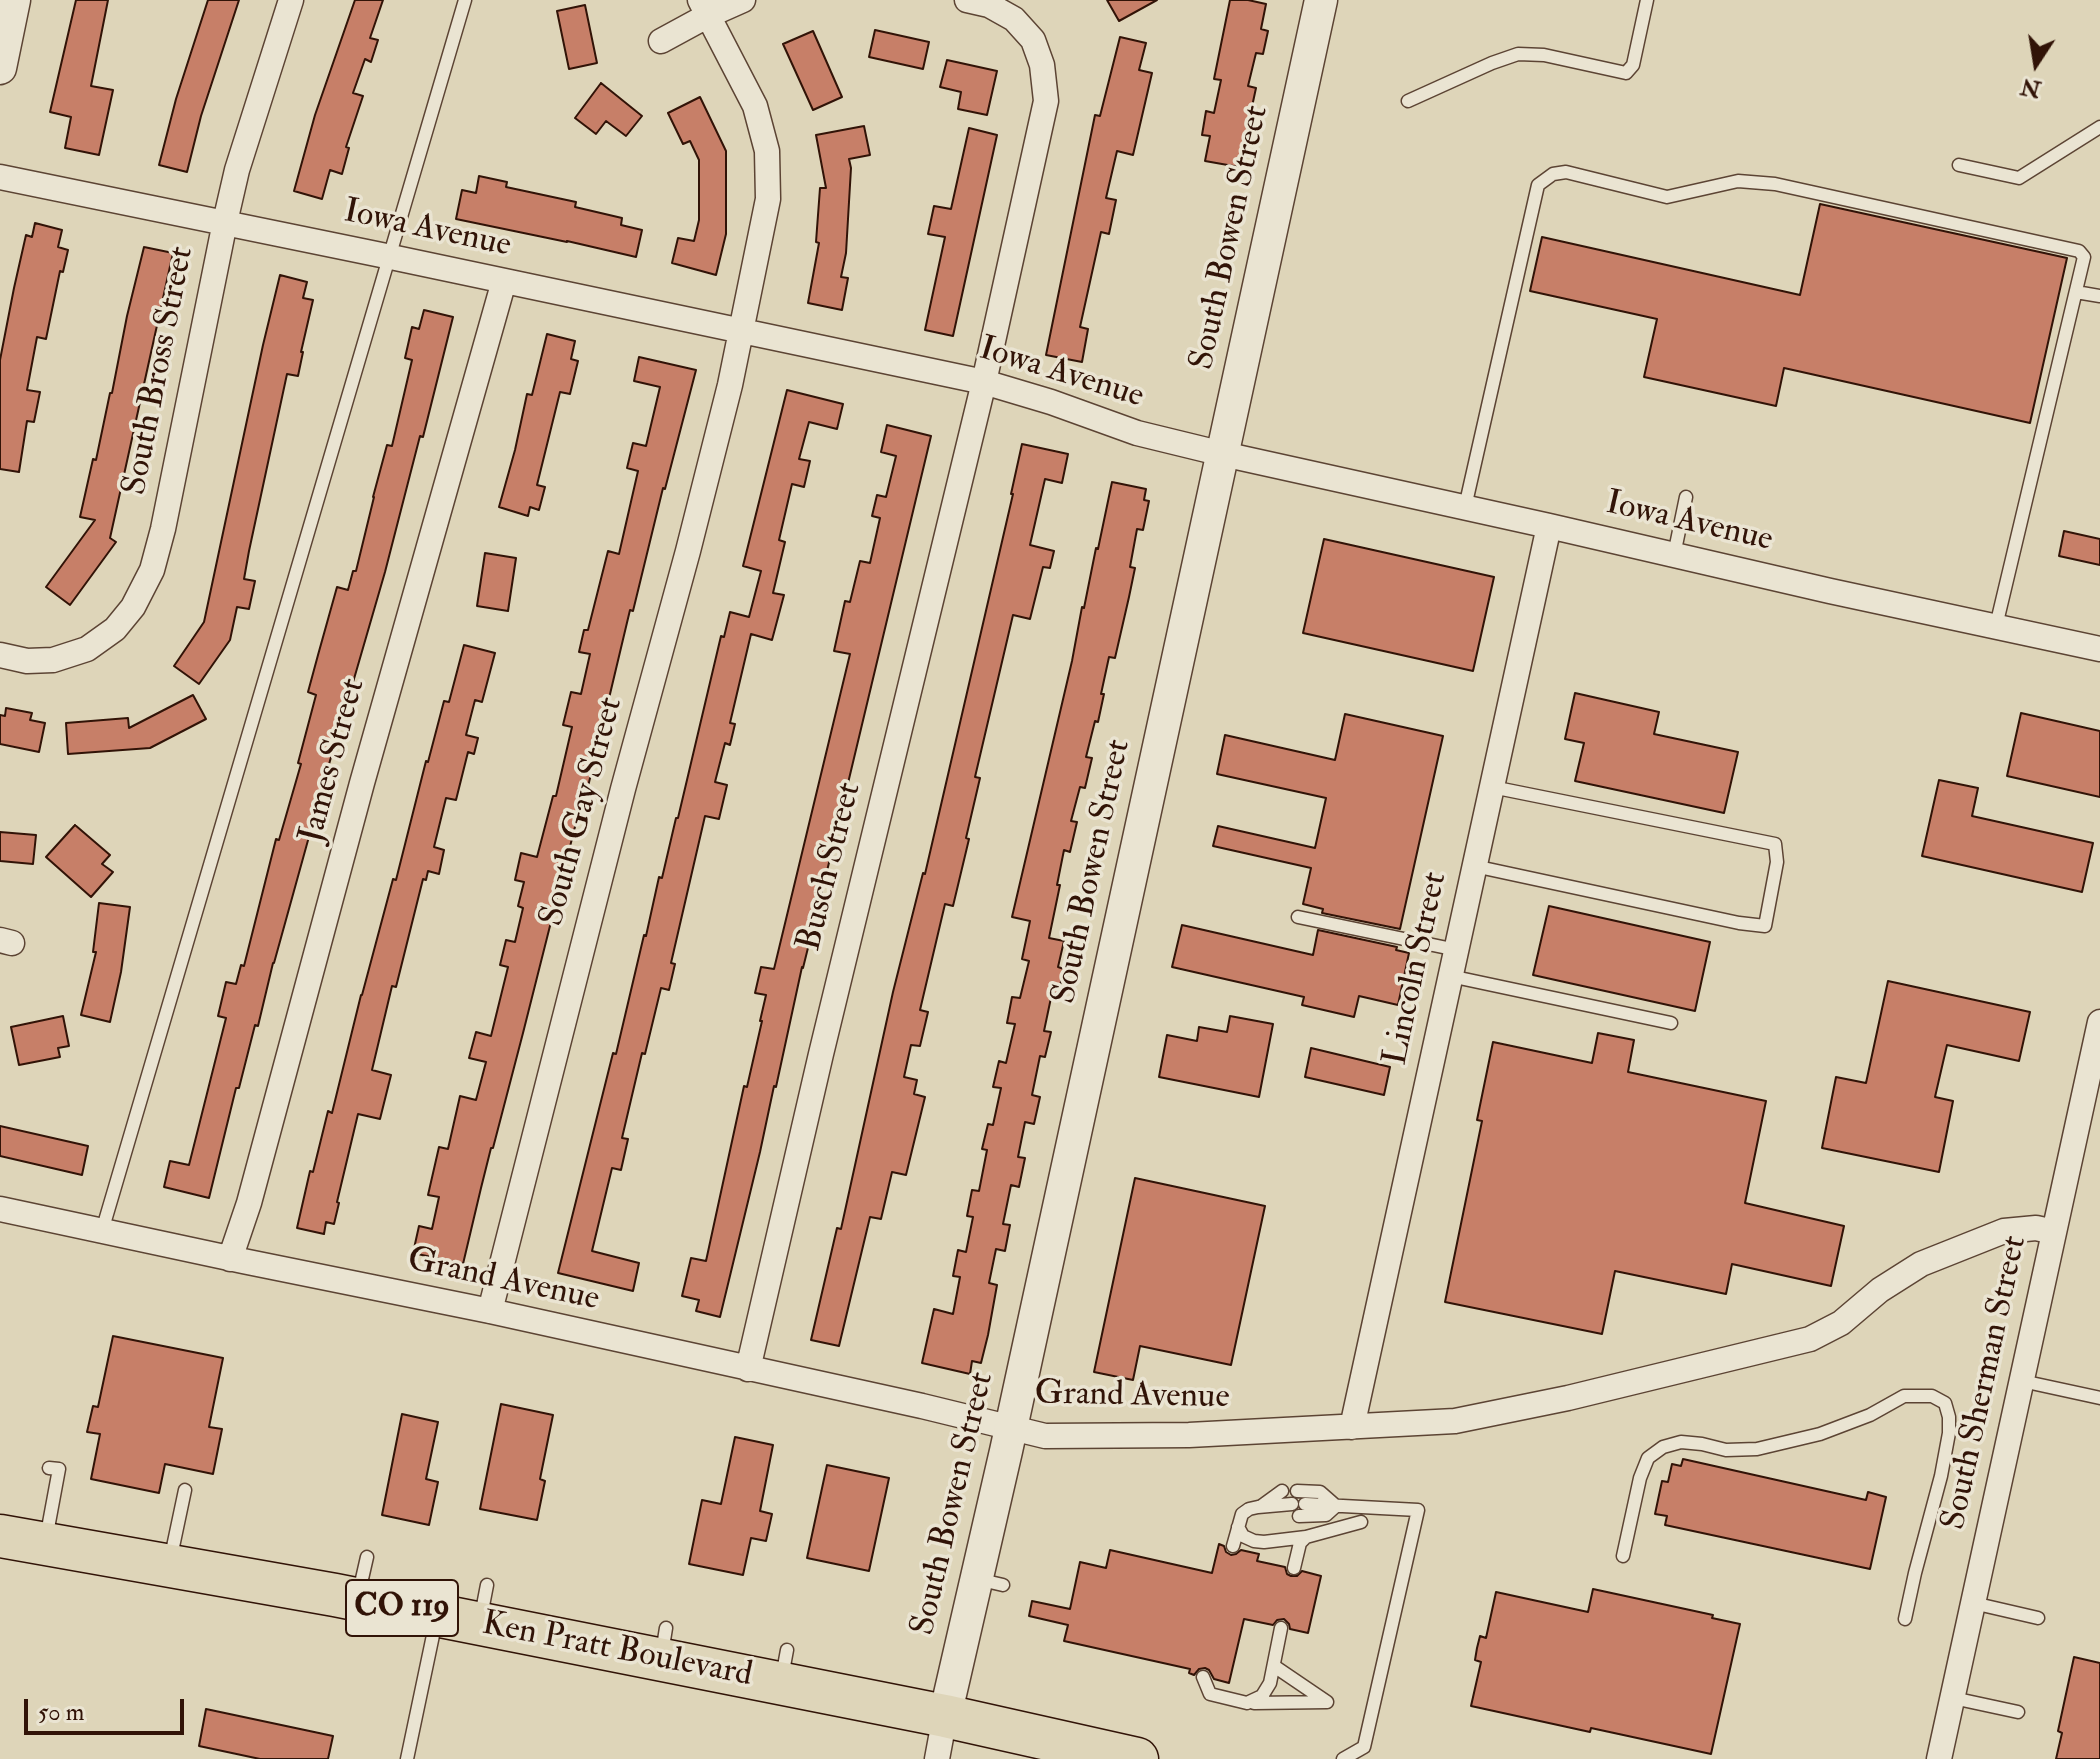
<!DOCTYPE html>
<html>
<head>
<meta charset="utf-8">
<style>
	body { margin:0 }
	#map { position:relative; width:2100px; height:1759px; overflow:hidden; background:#ded5b9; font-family:"IM FELL Double Pica",serif }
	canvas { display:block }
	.north { position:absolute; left:1996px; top:24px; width:80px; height:80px; -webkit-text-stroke:6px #eae4d2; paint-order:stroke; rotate:192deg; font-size:22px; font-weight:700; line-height:32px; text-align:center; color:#311307 }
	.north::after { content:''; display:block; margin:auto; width:28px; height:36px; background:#311307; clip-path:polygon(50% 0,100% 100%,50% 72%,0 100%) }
	.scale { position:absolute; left:24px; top:1699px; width:160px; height:36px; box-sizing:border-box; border:4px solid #311307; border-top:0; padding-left:10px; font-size:24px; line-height:28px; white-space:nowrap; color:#311307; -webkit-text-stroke:6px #eae4d2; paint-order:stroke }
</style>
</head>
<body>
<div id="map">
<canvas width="2100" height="1759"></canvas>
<div class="north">N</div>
<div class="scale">50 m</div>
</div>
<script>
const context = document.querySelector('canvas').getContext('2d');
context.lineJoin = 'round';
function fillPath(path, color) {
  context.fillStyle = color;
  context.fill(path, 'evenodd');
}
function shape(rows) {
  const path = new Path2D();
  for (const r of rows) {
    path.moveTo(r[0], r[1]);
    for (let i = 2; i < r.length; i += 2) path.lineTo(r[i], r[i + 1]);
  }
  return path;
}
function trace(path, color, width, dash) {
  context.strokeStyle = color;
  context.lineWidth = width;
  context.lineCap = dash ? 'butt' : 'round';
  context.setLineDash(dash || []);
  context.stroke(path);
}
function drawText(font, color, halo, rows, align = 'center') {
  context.font = font + ' "IM FELL Double Pica",serif';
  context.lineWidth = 7;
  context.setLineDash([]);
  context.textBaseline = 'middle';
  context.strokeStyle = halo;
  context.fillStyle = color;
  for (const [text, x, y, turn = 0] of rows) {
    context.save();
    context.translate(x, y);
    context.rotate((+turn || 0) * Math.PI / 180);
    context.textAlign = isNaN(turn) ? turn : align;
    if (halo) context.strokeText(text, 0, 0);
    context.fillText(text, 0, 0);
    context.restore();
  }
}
const building = shape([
	[76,0,108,0,91,86,113,90,99,155,65,148,71,117,50,112,76,0],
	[208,0,239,0,201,116,187,172,159,165,176,99,208,0],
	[355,0,383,0,370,38,378,40,371,62,365,59,353,93,363,96,346,147,349,148,342,174,330,170,322,199,294,191,315,115,355,0],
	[1107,0,1157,0,1119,21,1107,0],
	[1230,0,1248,0,1266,4,1261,29,1268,31,1263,54,1256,53,1248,86,1256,88,1239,167,1205,161,1210,136,1202,135,1206,111,1214,113,1221,80,1214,79,1230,0],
	[585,5,597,63,569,69,557,11,585,5],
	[875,30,929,42,923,69,869,57,875,30],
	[813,31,842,97,813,110,783,44,813,31],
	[1120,37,1146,43,1139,70,1152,73,1133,155,1117,151,1106,198,1116,200,1109,234,1101,232,1080,327,1088,329,1082,362,1046,355,1095,115,1100,116,1120,37],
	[947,60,997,71,987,115,958,109,961,92,940,87,947,60],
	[601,83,642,116,626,136,606,121,596,134,575,118,601,83],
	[700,97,726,151,726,234,716,275,672,263,678,238,694,241,699,220,699,160,690,141,683,144,668,113,700,97],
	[864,126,870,155,849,159,851,168,846,253,841,277,848,278,842,310,808,303,819,243,816,242,820,188,826,188,816,135,864,126],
	[969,128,997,135,953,336,925,330,945,237,928,234,934,206,951,209,969,128],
	[479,176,507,182,506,187,576,202,575,207,622,218,621,225,642,230,636,257,567,241,567,242,456,219,462,190,476,193,479,176],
	[1820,204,2067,258,2030,423,1784,368,1776,406,1644,377,1657,319,1530,291,1542,237,1800,295,1820,204],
	[35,223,62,230,58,247,68,250,63,272,60,271,46,339,37,337,27,390,40,392,34,422,27,421,19,472,0,469,0,360,14,288,26,235,32,237,35,223],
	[144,247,173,253,110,538,116,542,70,605,46,587,95,520,80,517,93,459,96,460,110,393,112,393,127,316,144,247],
	[280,275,307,282,303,298,313,300,301,352,303,352,298,376,287,374,249,551,244,579,255,581,249,609,237,607,230,640,199,684,174,666,204,622,263,345,280,275],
	[424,310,453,317,423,437,420,436,385,572,347,703,346,703,274,963,273,963,258,1026,255,1025,239,1088,236,1088,209,1198,164,1187,170,1161,189,1165,226,1018,218,1016,226,982,236,984,241,965,244,966,276,839,279,840,301,764,298,763,316,695,308,692,318,655,337,587,348,590,353,571,356,571,374,497,373,497,387,445,392,446,412,360,405,358,412,327,419,329,424,310],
	[547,334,575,341,571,359,578,361,570,394,560,392,537,485,545,487,539,510,530,507,528,516,499,507,515,450,527,394,532,395,547,334],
	[639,357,696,370,665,489,663,488,633,611,630,610,586,795,583,795,523,1033,493,1148,491,1148,481,1188,463,1264,413,1253,419,1226,432,1229,439,1197,428,1195,439,1147,448,1149,460,1096,476,1100,486,1062,469,1058,476,1032,491,1036,508,967,500,965,506,940,515,942,523,908,518,906,524,882,515,880,521,853,537,857,553,796,556,796,572,727,563,725,571,692,581,694,590,654,579,652,584,630,588,630,608,551,619,554,638,471,627,468,633,443,646,446,660,387,634,381,639,357],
	[787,390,843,404,837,429,809,422,799,459,810,461,804,487,792,484,779,540,785,542,773,593,784,595,772,640,751,634,730,723,735,724,730,745,725,743,715,782,727,785,719,819,705,816,671,963,675,964,669,990,661,988,645,1054,642,1053,622,1138,628,1139,621,1170,612,1168,592,1251,639,1263,633,1291,558,1273,613,1053,616,1054,644,935,646,936,659,877,662,878,676,818,678,818,721,636,724,637,730,612,749,617,761,571,743,566,787,390],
	[887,425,931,436,827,871,803,968,802,967,776,1087,774,1086,760,1152,720,1317,696,1311,699,1300,682,1296,691,1258,706,1261,744,1086,747,1087,762,1021,760,1021,766,995,755,993,761,967,774,969,850,654,834,651,845,601,850,602,860,561,870,563,880,518,872,516,877,495,886,497,896,456,881,452,887,425],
	[1022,444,1068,454,1062,483,1045,479,1030,545,1054,551,1050,568,1043,567,1030,619,1013,615,975,777,980,778,966,838,969,839,953,906,945,904,920,1010,928,1012,920,1046,911,1045,904,1077,917,1080,914,1094,925,1097,906,1175,892,1172,881,1219,870,1217,839,1346,811,1340,837,1228,841,1229,893,992,923,873,925,874,1013,494,1011,494,1022,444],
	[1112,482,1146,489,1144,500,1149,501,1143,530,1137,529,1130,567,1135,568,1129,597,1115,658,1109,657,1101,694,1104,694,1098,722,1095,721,1086,757,1092,758,1085,788,1080,787,1071,821,1077,822,1070,852,1064,850,1057,885,1060,885,1049,938,1064,941,1058,967,1064,969,1058,994,1052,993,1044,1031,1051,1032,1045,1057,1040,1056,1032,1095,1040,1097,1034,1124,1025,1122,1018,1157,1025,1158,1019,1187,1011,1185,1003,1224,1010,1225,1005,1251,996,1249,989,1283,997,1285,988,1335,981,1363,972,1361,970,1374,922,1363,934,1309,953,1314,960,1277,953,1276,958,1250,966,1252,973,1217,967,1216,972,1190,979,1191,987,1150,982,1149,988,1124,993,1125,1001,1088,993,1087,999,1061,1006,1063,1015,1024,1007,1023,1012,997,1020,998,1029,961,1022,959,1030,921,1012,917,1072,661,1082,607,1084,608,1096,548,1098,549,1112,482],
	[2064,531,2100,539,2100,565,2059,556,2064,531],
	[1324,539,1494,577,1473,671,1303,633,1324,539],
	[485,553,516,558,508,611,477,606,485,553],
	[464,645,495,653,482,702,475,700,466,735,478,738,474,754,468,752,456,800,446,798,434,847,444,850,439,874,428,871,426,880,423,879,396,987,392,986,372,1070,391,1075,380,1119,358,1114,337,1202,339,1203,334,1224,326,1222,324,1234,297,1228,310,1171,313,1172,328,1111,332,1113,361,995,362,995,393,879,396,880,426,761,428,762,444,701,449,702,464,645],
	[1575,693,1659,712,1654,734,1738,752,1724,813,1575,781,1584,743,1565,739,1575,693],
	[193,695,206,719,150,748,68,754,66,723,128,718,129,728,193,695],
	[6,708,32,713,30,720,45,723,39,752,0,744,0,715,5,716,6,708],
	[2021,713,2100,731,2100,797,2007,776,2021,713],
	[1345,714,1443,736,1400,929,1322,913,1323,909,1303,904,1311,868,1213,846,1218,826,1315,848,1326,798,1217,774,1225,735,1335,760,1345,714],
	[1939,780,1978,788,1972,816,2093,843,2082,892,1922,856,1939,780],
	[75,825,110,855,102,864,113,872,91,897,46,857,75,825],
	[0,832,36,835,33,864,0,861,0,832],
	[99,903,130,907,121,972,110,1022,81,1015,96,952,93,952,99,903],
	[1549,906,1710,942,1695,1011,1533,975,1549,906],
	[1182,925,1313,955,1318,930,1397,947,1396,950,1409,953,1398,1005,1359,996,1354,1017,1302,1005,1304,997,1172,967,1182,925],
	[1888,981,2030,1012,2019,1061,1947,1045,1935,1097,1953,1101,1939,1172,1822,1148,1836,1077,1866,1083,1888,981],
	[63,1016,69,1046,58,1048,60,1057,19,1065,11,1027,63,1016],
	[1230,1016,1273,1024,1259,1097,1159,1077,1167,1035,1197,1041,1199,1027,1227,1032,1230,1016],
	[1598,1033,1634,1040,1628,1072,1766,1101,1745,1203,1844,1226,1831,1286,1732,1264,1726,1294,1615,1271,1602,1334,1445,1302,1482,1121,1477,1120,1493,1042,1592,1063,1598,1033],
	[1311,1048,1390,1067,1384,1095,1305,1077,1311,1048],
	[0,1126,88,1146,82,1175,0,1156,0,1126],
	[1135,1178,1265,1206,1231,1365,1140,1346,1133,1380,1094,1372,1135,1178],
	[113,1336,223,1358,209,1427,222,1429,213,1474,165,1464,159,1493,91,1479,100,1434,87,1432,93,1406,98,1407,113,1336],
	[501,1404,553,1415,540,1479,545,1481,537,1520,480,1509,501,1404],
	[402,1414,438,1422,426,1479,438,1482,429,1525,382,1515,402,1414],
	[735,1437,773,1445,760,1511,772,1514,766,1541,751,1538,743,1575,689,1564,702,1500,721,1504,735,1437],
	[1683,1459,1866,1500,1868,1492,1886,1497,1870,1569,1665,1525,1667,1516,1655,1514,1662,1481,1668,1482,1672,1464,1681,1466,1683,1459],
	[827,1465,889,1478,869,1571,807,1558,827,1465],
	[1219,1544,1224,1546,1226,1552,1231,1555,1236,1554,1241,1550,1259,1554,1257,1561,1285,1567,1287,1574,1291,1576,1297,1576,1302,1571,1321,1576,1308,1633,1290,1629,1289,1624,1284,1619,1277,1620,1273,1625,1244,1619,1229,1683,1214,1679,1209,1670,1205,1668,1199,1669,1194,1675,1189,1673,1190,1669,1064,1641,1068,1625,1029,1616,1032,1601,1070,1609,1080,1562,1106,1568,1110,1550,1212,1573,1219,1544],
	[1593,1589,1713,1615,1712,1618,1740,1624,1711,1754,1591,1728,1590,1732,1471,1706,1481,1662,1475,1660,1477,1648,1480,1636,1486,1638,1496,1592,1588,1612,1593,1589],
	[2074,1657,2100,1663,2100,1759,2056,1759,2062,1733,2058,1731,2074,1657],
	[206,1709,333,1736,328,1759,260,1759,199,1746,206,1709]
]);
fillPath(building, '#c77f68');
trace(building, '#311307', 2);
const service = shape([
	[1408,101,1492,63,1518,54,1544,55,1626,73,1633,65,1647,0],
	[1959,165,2019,178,2100,127],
	[2076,292,2100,296],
	[1465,507,1538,185,1553,174,1566,172,1667,197,1738,181,1775,184,2079,251,2084,257,1996,626],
	[1674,555,1686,497],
	[1474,866,1739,923,1765,926,1777,862,1775,844,1492,787],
	[1298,917,1457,950],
	[1450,976,1671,1023],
	[102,1231,465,0],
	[2022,1381,2100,1398],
	[1297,1491,1320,1492,1336,1506,1326,1515,1299,1516],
	[1305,1504,1418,1510,1364,1747,1343,1759],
	[1260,1507,1282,1491],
	[1238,1527,1243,1536,1254,1541,1264,1542,1306,1537],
	[46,1539,59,1469,49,1468],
	[1233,1546,1242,1514,1249,1509,1258,1507,1292,1504],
	[1623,1556,1640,1478,1648,1458,1663,1447,1681,1442,1702,1444,1726,1450,1757,1449,1820,1434,1870,1415,1904,1396,1932,1396,1945,1403,1949,1417,1949,1433,1941,1476,1915,1573,1905,1619],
	[170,1561,185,1490],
	[1294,1568,1300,1543,1306,1537,1361,1522],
	[977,1579,1003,1585],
	[359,1592,367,1557],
	[1973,1603,2038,1618],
	[481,1616,487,1585],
	[662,1653,666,1628],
	[1274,1666,1327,1702],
	[782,1677,787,1650],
	[1203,1677,1210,1694,1247,1703,1262,1696,1270,1683,1281,1628],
	[1953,1698,2018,1712],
	[1254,1703,1327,1702],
	[407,1759,436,1621]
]);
const minor = shape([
	[661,41,707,16,743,0],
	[0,177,391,257,984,382,1051,402,1137,433,1223,454,1549,526,1830,591,2100,649],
	[0,655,27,661,53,660,87,649,115,629,133,607,152,570,163,529,225,222,237,170,291,0],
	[0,940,12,943],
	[0,1209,243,1261,490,1311,922,1406,1045,1436,1189,1435,1455,1421,1568,1398,1810,1339,1841,1323,1880,1290,1921,1264,2004,1231,2036,1228,2054,1232],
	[230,1259,249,1203,362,783,504,281],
	[490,1311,623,789,688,551,730,385,768,199,767,151,755,106,700,0],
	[748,1369,821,1054,984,382,1046,101,1042,65,1033,40,1014,19,989,5,967,0],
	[1352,1427,1549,526],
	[937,1759,945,1716],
	[1939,1759,2100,1022]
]);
const tertiary = shape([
	[0,68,14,0],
	[945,1716,1006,1451,1321,0]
]);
const trunk = shape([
	[0,1536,335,1595,945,1716,1137,1759]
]);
trace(service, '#5c4434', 15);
trace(minor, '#5c4434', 27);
trace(tertiary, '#5c4434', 35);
trace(trunk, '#311307', 45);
trace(service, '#eae4d2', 12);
trace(minor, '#eae4d2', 24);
trace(tertiary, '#eae4d2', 32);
trace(trunk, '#ded5b9', 42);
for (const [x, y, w] of [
	[402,1608,112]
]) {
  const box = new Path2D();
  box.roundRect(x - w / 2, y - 28, w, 56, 6);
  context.fillStyle = '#eae4d2';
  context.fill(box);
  trace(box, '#311307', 2);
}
drawText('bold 32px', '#311307', null, [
	["CO 119",402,1608]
]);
drawText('34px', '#311307', '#eae4d2', [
	["Iowa Avenue",427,230,12],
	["South Bowen Street",1231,238,-78],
	["South Bross Street",160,371,-79],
	["Iowa Avenue",1061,374,17],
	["Iowa Avenue",1689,523,13],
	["James Street",334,761,-75],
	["South Gay Street",583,812,-75],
	["Busch Street",831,867,-76],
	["South Bowen Street",1093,872,-78],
	["Lincoln Street",1417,969,-78],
	["Grand Avenue",503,1281,12],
	["South Sherman Street",1986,1383,-78],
	["Grand Avenue",1132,1397,1],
	["South Bowen Street",954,1504,-77],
	["Ken Pratt Boulevard",617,1651,11]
]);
</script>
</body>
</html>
